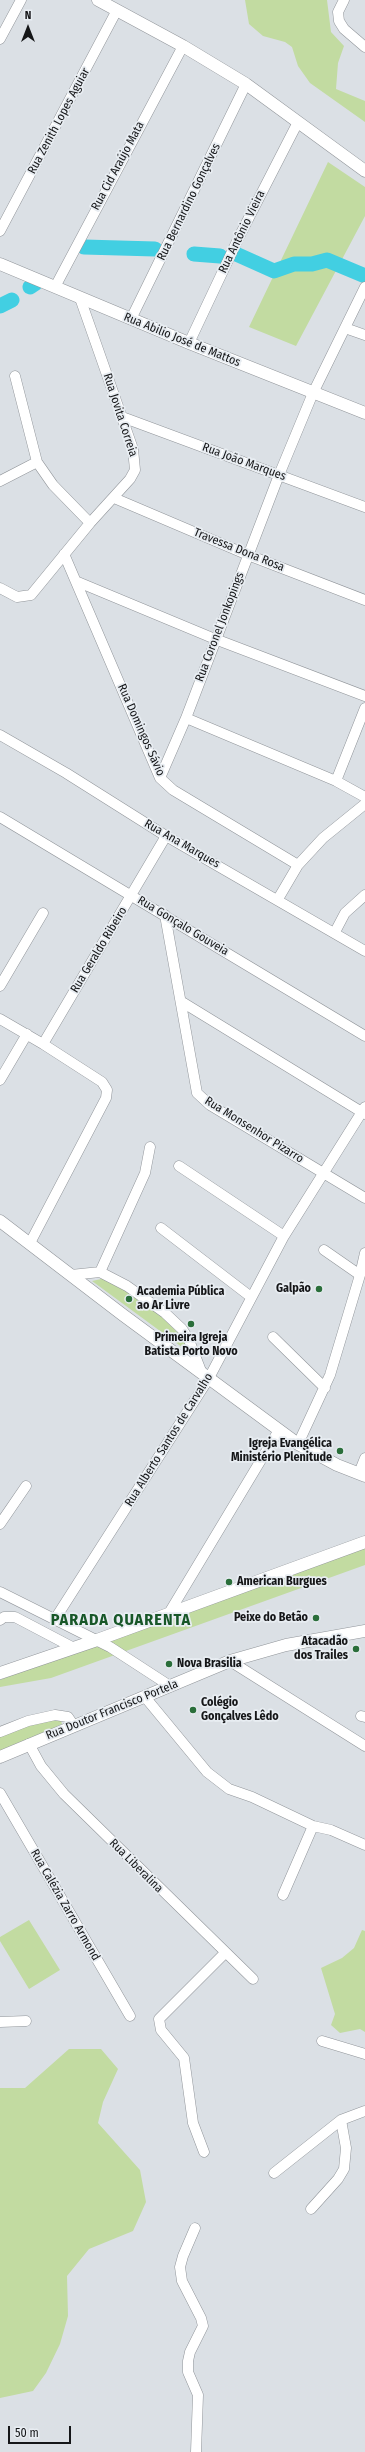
<!DOCTYPE html>
<html>
<head>
<meta charset="utf-8">
<style>
	body { margin:0 }
	#map { position:relative; width:365px; height:2452px; overflow:hidden; background:#dbe0e5; font-family:"Fira Sans Condensed",sans-serif }
	canvas { display:block }
	.north { position:absolute; left:8px; top:8px; width:40px; height:40px; -webkit-text-stroke:3px #e8edf2; paint-order:stroke; rotate:0deg; font-size:11px; font-weight:700; line-height:16px; text-align:center; color:#151618 }
	.north::after { content:''; display:block; margin:auto; width:14px; height:18px; background:#151618; clip-path:polygon(50% 0,100% 100%,50% 72%,0 100%) }
	.scale { position:absolute; left:8px; top:2426px; width:63px; height:18px; box-sizing:border-box; border:2px solid #151618; border-top:0; padding-left:5px; font-size:12px; line-height:14px; white-space:nowrap; color:#151618; -webkit-text-stroke:3px #e8edf2; paint-order:stroke }
</style>
</head>
<body>
<div id="map">
<canvas width="365" height="2452"></canvas>
<div class="north">N</div>
<div class="scale">50 m</div>
</div>
<script>
const context = document.querySelector('canvas').getContext('2d');
context.lineJoin = 'round';
function fillPath(path, color) {
  context.fillStyle = color;
  context.fill(path, 'evenodd');
}
function shape(rows) {
  const path = new Path2D();
  for (const r of rows) {
    path.moveTo(r[0], r[1]);
    for (let i = 2; i < r.length; i += 2) path.lineTo(r[i], r[i + 1]);
  }
  return path;
}
function trace(path, color, width, dash) {
  context.strokeStyle = color;
  context.lineWidth = width;
  context.lineCap = dash ? 'butt' : 'round';
  context.setLineDash(dash || []);
  context.stroke(path);
}
function drawText(font, color, halo, rows, align = 'center') {
  context.font = font + ' "Fira Sans Condensed",sans-serif';
  context.lineWidth = 3.5;
  context.setLineDash([]);
  context.textBaseline = 'middle';
  context.strokeStyle = halo;
  context.fillStyle = color;
  for (const [text, x, y, turn = 0] of rows) {
    context.save();
    context.translate(x, y);
    context.rotate((+turn || 0) * Math.PI / 180);
    context.textAlign = isNaN(turn) ? turn : align;
    if (halo) context.strokeText(text, 0, 0);
    context.fillText(text, 0, 0);
    context.restore();
  }
}
fillPath(shape([
	[245,0,327,0,331,32,344,46,338,63,336,89,365,101,365,122,310,83,298,66,292,47,285,42,263,36,249,24],
	[328,162,365,187,365,216,296,346,249,327],
	[106,1278,154,1309,184,1339,190,1353,92,1281],
	[365,1544,365,1565,51,1678,0,1687,0,1680,44,1661],
	[53,1720,61,1721,62,1724,0,1753,0,1735,30,1724],
	[29,1920,60,1970,29,1989,0,1941,0,1937],
	[362,1930,365,1931,365,2032,360,2029,340,2033,331,2025,335,2014,321,1968,342,1958,354,1948],
	[69,2049,101,2049,118,2069,103,2102,98,2123,140,2170,146,2202,133,2231,89,2249,67,2276,68,2316,60,2344,46,2373,33,2391,0,2398,0,2088,25,2088]
]), '#c2dba1');
trace(shape([
	[84,247,155,249],
	[194,254,220,256],
	[236,254,274,271,294,264,312,264,327,260,363,275],
	[30,287,36,283],
	[0,306,12,300]
]), '#42cfe2', 15);
const minor = shape([
	[344,0,338,12,339,21,344,29,365,47],
	[0,39,21,0],
	[0,231,117,10],
	[55,287,183,46],
	[131,319,246,84],
	[345,328,365,335],
	[189,343,239,237,298,122],
	[15,376,37,462,53,485,90,523],
	[122,417,365,507],
	[0,481,37,462],
	[114,498,248,555,365,600],
	[64,554,160,778,173,790,298,865],
	[78,582,215,639,365,696],
	[0,588,17,597,31,595,90,523,130,479,135,470,133,449,80,298],
	[186,718,336,781,365,797],
	[0,735,66,773,166,836,365,951],
	[160,778,186,718,279,475,313,393,365,287],
	[336,781,365,708],
	[0,817,365,1036],
	[278,899,298,865,323,838,365,804],
	[165,915,197,1093,210,1105,365,1198],
	[335,932,345,913,365,895],
	[0,986,43,913],
	[182,1002,365,1114],
	[0,1019,43,1044,102,1082,107,1090,106,1098,30,1243],
	[43,1044,166,836],
	[0,1080,27,1034],
	[179,1166,284,1236],
	[161,1228,251,1297],
	[100,1272,145,1173,150,1147],
	[71,1275,100,1272,127,1286,165,1313,182,1329,189,1340,201,1371],
	[360,1275,365,1253],
	[273,1337,325,1388],
	[298,1444,330,1375,360,1275,324,1250],
	[359,1473,365,1458],
	[0,1524,26,1486],
	[0,1592,110,1647,170,1686],
	[169,1613,279,1430],
	[55,1619,209,1378,284,1236,365,1107],
	[0,1620,4,1617,15,1617,74,1648],
	[230,1661,365,1746],
	[145,1697,207,1772,229,1789,252,1797,313,1826,331,1830,365,1845],
	[361,1716,365,1717],
	[0,1732,28,1721,55,1715,68,1717,74,1726],
	[29,1744,41,1766,64,1794,253,1979],
	[0,1793,130,2016],
	[283,1895,313,1826],
	[0,2022,26,2021],
	[322,2041,365,2054],
	[204,2152,193,2123,184,2058,161,2030,159,2019,225,1953],
	[274,2173,341,2120,365,2111],
	[311,2209,338,2179,344,2169,346,2148,341,2120],
	[195,2228,183,2256,180,2267,182,2281,201,2318,203,2326,190,2352,188,2361,188,2372,198,2395,196,2452]
]);
const major = shape([
	[98,0,183,46,246,84,365,171],
	[0,264,189,343,365,413],
	[0,1221,123,1315,298,1444,337,1465,365,1476],
	[0,1673,97,1640,365,1542],
	[0,1757,230,1661,286,1645,365,1631]
]);
trace(minor, '#91959a', 11);
trace(major, '#91959a', 13);
trace(minor, '#fff', 10);
trace(major, '#fff', 12);
for (const [x, y, r, color] of [
	[319,1289,4,"#2a6e3a"],
	[129,1299,4,"#2a6e3a"],
	[191,1324,4,"#2a6e3a"],
	[340,1451,4,"#2a6e3a"],
	[229,1582,4,"#2a6e3a"],
	[316,1618,4,"#2a6e3a"],
	[356,1649,4,"#2a6e3a"],
	[169,1664,4,"#2a6e3a"],
	[193,1710,4,"#2a6e3a"]
]) {
  const dot = new Path2D();
  dot.arc(x, y, r, 0, 2 * Math.PI);
  context.fillStyle = color;
  context.fill(dot);
  trace(dot, '#e8edf2', 1.5);
}
drawText('12px', '#151618', '#e8edf2', [
	["Rua Zenith Lopes Aguiar",59,121,-62],
	["Rua Cid Araújo Mata",118,166,-62],
	["Rua Bernardino Gonçalves",189,202,-64],
	["Rua Antônio Vieira",242,232,-64],
	["Rua Abilio José de Mattos",182,340,22],
	["Rua Jovita Correia",120,415,72],
	["Rua João Marques",244,462,20],
	["Travessa Dona Rosa",239,550,22],
	["Rua Coronel Jonkopings",220,627,-69],
	["Rua Domingos Sávio",141,730,66],
	["Rua Ana Marques",182,844,30],
	["Rua Gonçalo Gouveia",183,926,31],
	["Rua Geraldo Ribeiro",99,950,-59],
	["Rua Monsenhor Pizarro",254,1130,32],
	["Rua Alberto Santos de Carvalho",169,1440,-58],
	["Rua Doutor Francisco Portela",112,1710,-22],
	["Rua Liberalina",136,1866,45],
	["Rua Calézia Zarro Armond",65,1905,60]
]);
drawText('bold 12px', '#151618', '#e8edf2', [
	["Galpão",311,1289],
	["Academia Pública",137,1292,"left"],
	["ao Ar Livre",137,1306,"left"],
	["Primeira Igreja",191,1338,"center"],
	["Batista Porto Novo",191,1352,"center"],
	["Igreja Evangélica",332,1444],
	["Ministério Plenitude",332,1458],
	["American Burgues",237,1582,"left"],
	["Peixe do Betão",308,1618],
	["Atacadão",348,1642],
	["dos Trailes",348,1656],
	["Nova Brasilia",177,1664,"left"],
	["Colégio",201,1703,"left"],
	["Gonçalves Lêdo",201,1717,"left"]
], 'right');
context.letterSpacing = '1px';
drawText('bold 16px', '#185728', '#e8edf2', [
	["PARADA QUARENTA",121,1621]
]);
context.letterSpacing = '0px';
</script>
</body>
</html>
